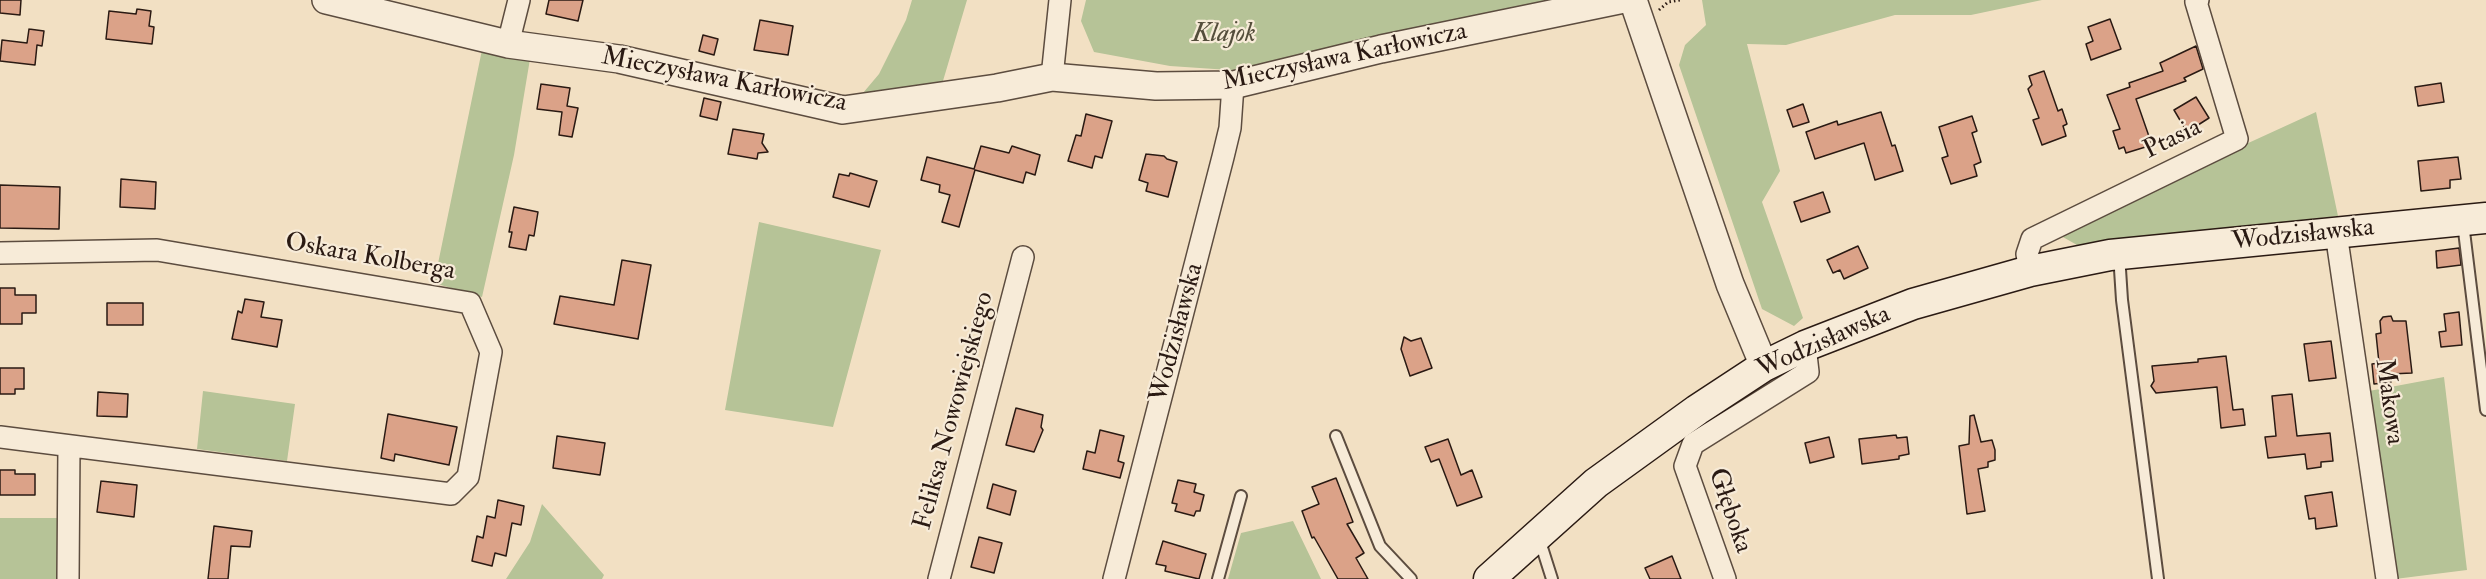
<!DOCTYPE html>
<html>
<head>
<meta charset="utf-8">
<style>
	body { margin:0 }
	canvas { display:block; background:#f2e0c3 }
</style>
</head>
<body>
<canvas width="2486" height="579"></canvas>
<script>
const context = document.querySelector('canvas').getContext('2d');
context.lineJoin = 'round';
function fillPath(path, color) {
  context.fillStyle = color;
  context.fill(path, 'evenodd');
}
function shape(rows) {
  const path = new Path2D();
  for (const r of rows) {
    path.moveTo(r[0], r[1]);
    for (let i = 2; i < r.length; i += 2) path.lineTo(r[i], r[i + 1]);
  }
  return path;
}
function trace(path, color, width, dash) {
  context.strokeStyle = color;
  context.lineWidth = width;
  context.lineCap = dash ? 'butt' : 'round';
  context.setLineDash(dash || []);
  context.stroke(path);
}
function drawText(font, color, halo, rows, align = 'center') {
  context.font = font + ' "IM FELL Double Pica",serif';
  context.lineWidth = 4.5;
  context.setLineDash([]);
  context.textBaseline = 'middle';
  context.strokeStyle = halo;
  context.fillStyle = color;
  for (const [text, x, y, turn = 0] of rows) {
    context.save();
    context.translate(x, y);
    context.rotate((+turn || 0) * Math.PI / 180);
    context.textAlign = isNaN(turn) ? turn : align;
    if (halo) context.strokeText(text, 0, 0);
    context.fillText(text, 0, 0);
    context.restore();
  }
}
fillPath(shape([
	[912,0,967,0,940,91,863,93,879,74,906,20],
	[1086,0,1558,0,1244,71,1170,66,1094,52,1081,21],
	[1702,0,2042,0,1971,15,1895,15,1786,45,1747,44,1780,171,1762,202,1803,318,1794,326,1762,309,1679,65,1685,45,1706,25],
	[483,45,531,53,514,155,482,297,434,283],
	[2316,112,2338,216,2077,245,2054,232],
	[759,222,881,250,833,427,725,410],
	[2444,377,2467,570,2395,579,2369,391],
	[203,391,295,404,287,461,197,449],
	[542,504,604,575,602,579,506,579,530,542],
	[0,518,65,518,63,579,0,579],
	[1293,521,1321,579,1228,579,1241,533]
]), '#b6c397');
const building = shape([
	[0,0,21,0,20,15,0,13,0,0],
	[549,0,583,0,578,21,546,14,549,0],
	[137,9,151,11,149,26,154,27,152,44,106,39,109,11,136,14,137,9],
	[2110,19,2121,49,2091,60,2086,44,2093,41,2088,27,2110,19],
	[760,20,793,26,788,55,754,50,760,20],
	[29,29,44,31,42,46,37,45,35,65,0,61,2,40,27,43,29,29],
	[703,35,718,39,714,55,699,51,703,35],
	[2196,46,2203,69,2184,78,2186,81,2136,99,2152,145,2126,153,2124,147,2119,149,2113,131,2120,129,2107,95,2130,87,2129,83,2163,71,2160,63,2196,46],
	[2044,71,2058,111,2062,109,2067,124,2063,126,2066,136,2042,145,2033,120,2039,118,2028,89,2032,85,2029,76,2044,71],
	[2441,83,2444,102,2418,106,2415,87,2441,83],
	[541,84,570,88,567,106,578,108,572,137,559,135,562,112,537,109,541,84],
	[2196,97,2209,118,2187,132,2174,110,2196,97],
	[704,98,721,102,717,120,700,116,704,98],
	[1803,104,1809,122,1793,127,1787,110,1803,104],
	[1881,112,1892,146,1895,145,1903,171,1875,180,1864,143,1815,159,1806,132,1837,121,1838,125,1881,112],
	[1086,114,1112,121,1102,158,1095,156,1092,168,1068,161,1076,135,1081,136,1086,114],
	[1972,116,1977,131,1972,133,1981,162,1974,165,1977,176,1951,184,1942,158,1948,156,1939,127,1972,116],
	[733,129,764,134,762,143,768,152,758,153,757,159,728,154,733,129],
	[981,146,1009,153,1012,146,1040,155,1035,175,1026,172,1023,183,975,170,959,227,942,222,950,195,939,192,940,185,921,180,927,157,974,169,981,146],
	[1146,154,1164,156,1167,159,1177,162,1168,197,1146,191,1148,183,1139,180,1146,154],
	[2458,157,2461,179,2450,180,2450,188,2421,191,2418,161,2458,157],
	[850,173,877,181,869,207,833,197,839,174,849,176,850,173],
	[121,179,156,182,155,209,120,207,121,179],
	[0,185,60,187,59,229,0,228,0,185],
	[1823,192,1830,212,1801,222,1794,202,1823,192],
	[514,207,538,212,534,236,529,235,526,250,509,247,512,232,509,232,514,207],
	[1858,246,1868,268,1844,279,1840,270,1833,273,1827,260,1858,246],
	[2459,248,2461,265,2437,268,2436,251,2459,248],
	[622,260,651,265,638,339,554,324,560,296,614,305,622,260],
	[0,288,15,288,15,295,36,295,36,313,22,313,22,324,0,324,0,288],
	[245,299,264,302,261,317,282,320,277,347,232,339,238,311,242,313,245,299],
	[107,303,143,303,143,325,107,325,107,303],
	[2459,312,2462,345,2441,347,2439,332,2446,331,2444,314,2459,312],
	[2391,316,2393,321,2406,321,2412,373,2390,374,2391,382,2374,384,2372,364,2379,363,2376,334,2381,333,2380,321,2383,317,2391,316],
	[1404,337,1411,341,1421,338,1432,368,1410,376,1401,349,1404,337],
	[2331,341,2336,378,2309,381,2304,344,2331,341],
	[2226,356,2233,410,2243,409,2245,425,2221,428,2217,387,2156,393,2151,386,2154,381,2152,366,2198,362,2198,359,2226,356],
	[0,368,24,368,24,389,15,389,15,394,0,394,0,368],
	[98,392,128,394,127,417,97,416,98,392],
	[2292,394,2297,436,2330,433,2333,461,2321,462,2321,467,2307,469,2305,454,2268,458,2265,437,2276,436,2272,396,2292,394],
	[1016,408,1043,415,1041,427,1043,430,1034,452,1006,445,1016,408],
	[388,414,457,427,449,465,395,454,394,461,381,458,388,414],
	[1974,415,1981,442,1992,440,1995,450,1995,460,1988,462,1988,467,1978,469,1985,511,1967,514,1959,446,1969,444,1970,416,1974,415],
	[1100,430,1124,436,1118,461,1124,463,1120,478,1083,469,1087,451,1095,453,1100,430],
	[1896,435,1897,438,1907,437,1909,454,1899,456,1899,459,1862,464,1859,439,1896,435],
	[557,436,605,443,600,475,553,468,557,436],
	[1829,437,1834,457,1810,463,1805,443,1829,437],
	[1448,439,1461,475,1472,470,1482,497,1457,506,1439,459,1431,462,1425,447,1448,439],
	[0,470,15,470,15,474,35,474,35,495,0,495,0,470],
	[1336,478,1353,522,1347,524,1364,553,1356,558,1368,579,1338,579,1314,537,1312,538,1302,511,1319,504,1312,487,1336,478],
	[1178,480,1196,484,1194,492,1204,495,1200,511,1196,511,1194,516,1175,511,1177,504,1172,503,1178,480],
	[101,481,137,485,134,517,97,512,101,481],
	[993,484,1016,491,1010,515,987,508,993,484],
	[2332,492,2337,526,2316,529,2315,518,2309,519,2305,496,2332,492],
	[498,500,524,506,521,525,512,523,506,556,495,553,492,566,472,561,477,536,483,538,487,516,495,518,498,500],
	[214,526,252,531,250,547,231,546,228,579,208,579,214,526],
	[979,537,1002,543,994,573,971,567,979,537],
	[1163,541,1206,554,1199,579,1165,571,1166,566,1156,564,1163,541],
	[1672,556,1681,579,1650,579,1645,568,1672,556]
]);
fillPath(building, '#dba288');
trace(building, '#2a1a13', 1.5);
const service = shape([
	[2463,223,2486,410],
	[2119,254,2122,300,2158,579],
	[1336,436,1380,546,1411,579],
	[1539,538,1552,579],
	[1218,579,1241,496]
]);
const minor = shape([
	[508,44,519,0],
	[1052,77,1060,0],
	[2336,233,2387,579],
	[0,253,157,250,470,303,491,352,468,477,451,494,0,437],
	[2030,271,2027,254,2032,239,2237,139,2196,2,2198,0],
	[68,579,69,446],
	[939,579,1023,257],
	[1114,579,1223,157,1230,128,1233,85],
	[1725,579,1685,466,1693,444,1808,372,1805,346]
]);
const tertiary = shape([
	[326,0,508,44,619,59,843,110,997,88,1052,77,1156,86,1233,85,1381,49,1619,0],
	[1633,0,1730,284,1764,366]
]);
const secondary = shape([
	[1489,579,1596,483,1697,410,1764,366,1805,346,1913,304,2030,271,2110,255,2486,218]
]);
trace(service, '#5c4c3f', 14);
trace(minor, '#5c4c3f', 24);
trace(tertiary, '#5c4c3f', 30);
trace(secondary, '#2a1a13', 33);
trace(shape([
	[1659,10,1668,2,1680,0]
]), '#2a1a13', 3, [1.5, 3]);
trace(service, '#f7ebd8', 10);
trace(minor, '#f7ebd8', 21);
trace(tertiary, '#f7ebd8', 27);
trace(secondary, '#f7ebd8', 30);
drawText('italic 26px', '#544d3b', '#f7ebd8', [
	["Klajok",1224,35]
]);
drawText('26px', '#2a1a13', '#f7ebd8', [
	["Mieczysława Karłowicza",1345,58,-12],
	["Mieczysława Karłowicza",724,81,11],
	["Ptasia",2173,140,-26],
	["Wodzisławska",2303,236,-6],
	["Oskara Kolberga",370,258,10],
	["Wodzisławska",1178,333,-75],
	["Wodzisławska",1824,343,-24],
	["Makowa",2388,402,82],
	["Feliksa Nowowiejskiego",955,411,-75],
	["Głęboka",1729,511,71]
]);
</script>
</body>
</html>
